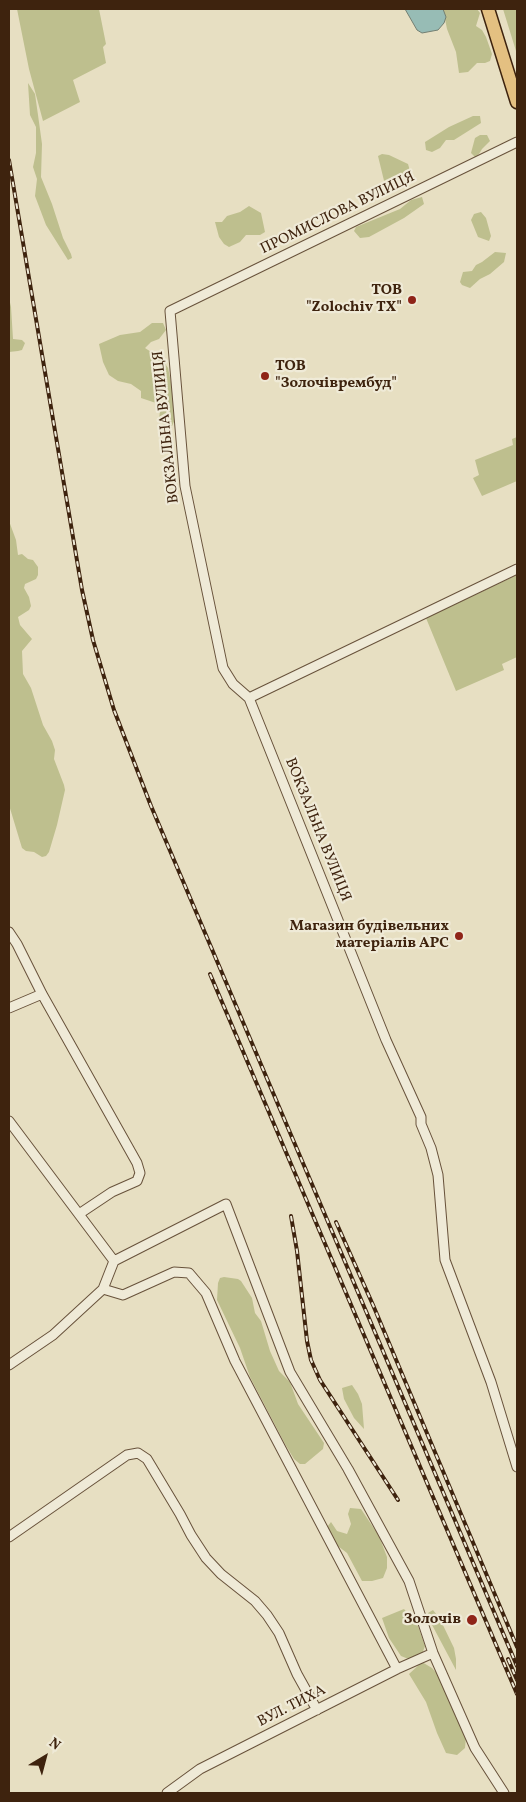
<!DOCTYPE html>
<html>
<head>
<meta charset="utf-8">
<style>
	body { margin:0 }
	#map { position:relative; width:526px; height:1802px; overflow:hidden; background:#e7dfc2; font-family:Vollkorn,serif }
	canvas { display:block }
	.frame { position:absolute; inset:0; border:10px solid #3e230e; pointer-events:none }
	.north { position:absolute; left:20px; top:1732px; width:50px; height:50px; -webkit-text-stroke:4px #efead7; paint-order:stroke; rotate:37deg; font-size:14px; font-weight:700; line-height:20px; text-align:center; color:#3e230e }
	.north::after { content:''; display:block; margin:auto; width:18px; height:22px; background:#3e230e; clip-path:polygon(50% 0,100% 100%,50% 72%,0 100%) }
</style>
</head>
<body>
<div id="map">
<canvas width="526" height="1802"></canvas>
<div class="frame"></div>
<div class="north">N</div>
</div>
<script>
const context = document.querySelector('canvas').getContext('2d');
context.lineJoin = 'round';
function fillPath(path, color) {
  context.fillStyle = color;
  context.fill(path, 'evenodd');
}
function shape(rows) {
  const path = new Path2D();
  for (const r of rows) {
    path.moveTo(r[0], r[1]);
    for (let i = 2; i < r.length; i += 2) path.lineTo(r[i], r[i + 1]);
  }
  return path;
}
function trace(path, color, width, dash) {
  context.strokeStyle = color;
  context.lineWidth = width;
  context.lineCap = dash ? 'butt' : 'round';
  context.setLineDash(dash || []);
  context.stroke(path);
}
function drawText(font, color, halo, rows, align = 'center') {
  context.font = font + ' Vollkorn,serif';
  context.lineWidth = 4.5;
  context.setLineDash([]);
  context.textBaseline = 'middle';
  context.strokeStyle = halo;
  context.fillStyle = color;
  for (const [text, x, y, turn = 0] of rows) {
    context.save();
    context.translate(x, y);
    context.rotate((+turn || 0) * Math.PI / 180);
    context.textAlign = isNaN(turn) ? turn : align;
    if (halo) context.strokeText(text, 0, 0);
    context.fillText(text, 0, 0);
    context.restore();
  }
}
fillPath(shape([
	[17,9,99,9,106,44,103,47,106,63,73,80,80,102,43,121,29,69],
	[440,9,477,9,480,13,476,26,482,30,486,37,492,54,490,61,485,63,477,63,468,72,459,73,456,52,447,29,444,14],
	[503,9,517,9,517,51,516,51],
	[28,83,35,94,38,115,42,144,41,177,52,204,63,238,71,254,72,258,68,260,46,225,35,196,37,179,33,167,36,153,36,127,30,115],
	[473,116,480,116,481,123,454,140,446,140,440,148,432,152,426,150,425,142,449,127],
	[480,135,487,135,490,141,482,149,479,154,475,157,471,153,475,138],
	[382,154,389,155,408,164,410,171,401,181,397,190,392,193,387,193,378,156],
	[422,197,424,204,404,218,369,237,360,238,354,231,356,227,400,209,411,200],
	[249,206,261,213,265,232,260,235,246,235,240,242,229,247,224,244,219,237,215,222,222,222,227,216,240,212],
	[481,212,486,218,491,236,489,241,478,237,471,220,474,214],
	[495,252,506,253,504,262,490,274,480,279,470,288,462,285,460,282,463,272,472,271,476,265,482,262],
	[9,298,11,307,13,339,22,340,25,343,22,350,18,351,9,352],
	[152,323,163,323,166,330,159,339,151,342,145,348,162,359,168,368,175,401,175,419,170,431,159,420,160,410,156,403,141,398,141,391,131,384,118,381,109,375,103,362,99,344,120,335,140,332],
	[517,437,517,481,482,496,473,478,479,475,475,460,513,445,512,439],
	[9,521,16,540,18,555,22,554,28,559,33,560,38,567,38,575,36,579,25,584,24,588,29,597,31,606,29,610,18,617,20,625,32,639,22,651,23,674,31,688,43,725,52,741,55,750,54,759,64,785,65,790,57,825,49,852,46,856,42,857,34,852,26,851,22,848,9,805],
	[517,575,517,657,502,664,504,670,456,691,426,618],
	[224,1277,238,1279,241,1281,252,1298,255,1313,261,1321,270,1351,279,1371,290,1382,298,1404,324,1443,323,1449,305,1464,300,1464,294,1459,285,1444,250,1377,240,1348,217,1300,218,1283,220,1278],
	[352,1385,358,1394,362,1404,364,1429,354,1418,344,1399,342,1388],
	[350,1508,361,1509,379,1536,387,1557,387,1568,383,1578,372,1581,362,1581,347,1553,330,1540,324,1531,331,1522,337,1531,347,1534,351,1524,348,1514],
	[404,1609,418,1626,425,1646,421,1657,411,1660,401,1656,389,1638,382,1618],
	[433,1610,440,1619,454,1648,456,1659,456,1670,431,1623,428,1613],
	[422,1662,432,1668,439,1676,451,1706,466,1737,465,1748,457,1755,446,1753,437,1733,426,1702,409,1674]
]), '#bebf8e');
const water = shape([
	[405,9,443,9,446,17,444,23,438,30,422,33,417,30,405,9]
]);
fillPath(water, '#97bcb5');
trace(water, '#737f72', 1);
const minor = shape([
	[517,142,170,311,185,486,223,668,233,684,249,698,386,1040,421,1117,421,1124,431,1148,438,1175,445,1260,491,1382,517,1467],
	[249,698,517,569],
	[9,932,17,944,42,994,137,1163,140,1173,137,1181,112,1192,79,1214],
	[9,1008,42,994],
	[9,1121,114,1261],
	[9,1365,53,1335,103,1289],
	[9,1537,127,1455,138,1453,147,1459,180,1514,191,1535,206,1558,221,1574,255,1601,267,1615,279,1633,297,1674,317,1710],
	[397,1669,235,1361,206,1293,189,1273,174,1272,123,1295,103,1289,114,1261,226,1204,290,1372,348,1469,409,1581,433,1653,475,1748,504,1793],
	[167,1793,200,1769,397,1669,433,1653]
]);
const highway = shape([
	[488,9,517,102]
]);
trace(minor, '#68523b', 11);
trace(highway, '#3e230e', 15);
trace(minor, '#efead7', 9);
trace(highway, '#e4c081', 12);
const rail = shape([
	[9,160,82,590,93,640,114,710,151,806,517,1666],
	[210,974,517,1694],
	[291,1216,297,1251,307,1341,311,1360,320,1380,398,1500],
	[336,1222,373,1305,517,1647],
	[508,1659,517,1680]
]);
trace(rail, '#3e230e', 4);
trace(rail, '#efead7', 2, [5.5]);
for (const [x, y, r, color] of [
	[412,300,5,"#8f2418"],
	[265,376,5,"#8f2418"],
	[459,936,5,"#8f2418"],
	[472,1620,6,"#8f2418"]
]) {
  const dot = new Path2D();
  dot.arc(x, y, r, 0, 2 * Math.PI);
  context.fillStyle = color;
  context.fill(dot);
  trace(dot, '#efead7', 2);
}
drawText('15px', '#3e230e', '#efead7', [
	["ПРОМИСЛОВА ВУЛИЦЯ",338,214,-26],
	["ВОКЗАЛЬНА ВУЛИЦЯ",167,427,-96],
	["ВОКЗАЛЬНА ВУЛИЦЯ",317,830,68],
	["ВУЛ. ТИХА",292,1707,-27]
]);
drawText('bold 15px', '#3e230e', '#efead7', [
	["ТОВ",402,291],
	["\"Zolochiv TX\"",402,308],
	["ТОВ",275,367,"left"],
	["\"Золочіврембуд\"",275,384,"left"],
	["Магазин будівельних",449,927],
	["матеріалів APC",449,944],
	["Золочів",461,1620]
], 'right');
</script>
</body>
</html>
